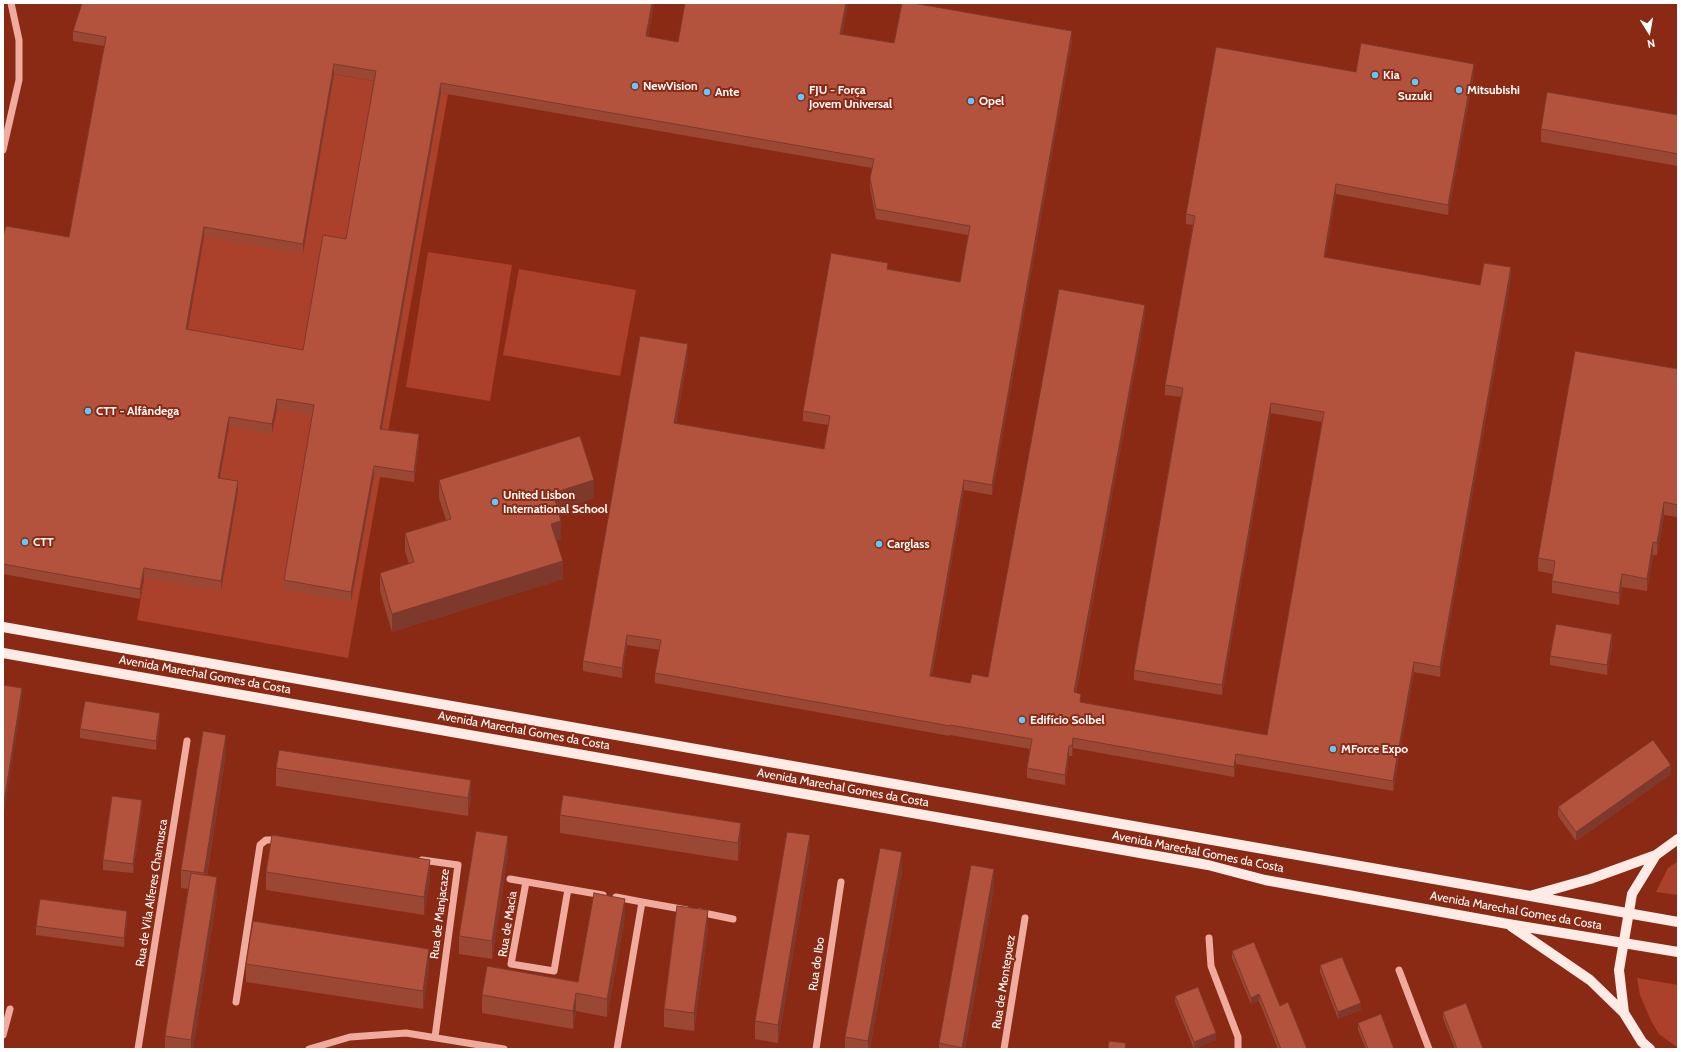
<!DOCTYPE html>
<html>
<head>
<meta charset="utf-8">
<style>
	body { margin:0 }
	#map { position:relative; width:1681px; height:1052px; overflow:hidden; background:#8a2a15; font-family:Cabin,sans-serif }
	canvas { display:block }
	.frame { position:absolute; inset:0; border:4px solid #fff; pointer-events:none }
	.north { position:absolute; left:1629px; top:12px; width:40px; height:40px; -webkit-text-stroke:3px #8a2a15; paint-order:stroke; rotate:169deg; font-size:11px; font-weight:700; line-height:16px; text-align:center; color:#fff }
	.north::after { content:''; display:block; margin:auto; width:14px; height:18px; background:#fff; clip-path:polygon(50% 0,100% 100%,50% 72%,0 100%) }
</style>
</head>
<body>
<div id="map">
<canvas width="1681" height="1052"></canvas>
<div class="frame"></div>
<div class="north">N</div>
</div>
<script>
const context = document.querySelector('canvas').getContext('2d');
context.lineJoin = 'round';
function fillPath(path, color) {
  context.fillStyle = color;
  context.fill(path, 'evenodd');
}
function shape(rows) {
  const path = new Path2D();
  for (const r of rows) {
    path.moveTo(r[0], r[1]);
    for (let i = 2; i < r.length; i += 2) path.lineTo(r[i], r[i + 1]);
  }
  return path;
}
function trace(path, color, width, dash) {
  context.strokeStyle = color;
  context.lineWidth = width;
  context.lineCap = dash ? 'butt' : 'round';
  context.setLineDash(dash || []);
  context.stroke(path);
}
function drawText(font, color, halo, rows, align = 'center') {
  context.font = font + ' Cabin,sans-serif';
  context.lineWidth = 4;
  context.setLineDash([]);
  context.textBaseline = 'middle';
  context.strokeStyle = halo;
  context.fillStyle = color;
  for (const [text, x, y, turn = 0] of rows) {
    context.save();
    context.translate(x, y);
    context.rotate((+turn || 0) * Math.PI / 180);
    context.textAlign = isNaN(turn) ? turn : align;
    if (halo) context.strokeText(text, 0, 0);
    context.fillText(text, 0, 0);
    context.restore();
  }
}
fillPath(shape([
	[235,57,448,94,348,658,137,620],
	[428,252,512,265,490,401,406,387],
	[519,269,636,290,620,376,503,355],
	[1678,861,1678,895,1656,892,1668,868],
	[1637,978,1678,985,1678,1048,1659,1034,1651,1021,1640,995]
]), '#ab402b');
trace(shape([
	[3,150,19,80,19,40,11,3],
	[422,860,458,865,435,1037],
	[510,879,603,895],
	[526,882,511,964,554,971,568,889],
	[616,897,642,902,617,1049],
	[642,902,687,910],
	[699,912,733,919],
	[1209,938,1211,966,1238,1037,1238,1049],
	[1399,970,1429,1049],
	[236,1002,260,845,266,840,281,840],
	[3,1035,10,1009],
	[138,1049,187,741],
	[309,1049,350,1037,406,1033,504,1049],
	[816,1049,841,882],
	[1004,1049,1025,918]
]), '#efab9d', 7);
trace(shape([
	[3,627,1678,922],
	[3,653,1180,860,1208,865,1265,880,1508,924,1678,952],
	[1533,895,1590,879,1656,855,1678,839],
	[1511,926,1590,980,1624,1013,1642,1042,1650,1049],
	[1624,1013,1619,970,1632,894,1656,855]
]), '#ffebe6', 10);
fillPath(shape([
	[654,3,648,37,678,42,685,3,848,3,842,34,894,43,1072,41,992,495,964,490,932,676,970,683,988,677,1145,315,1076,693,1081,703,1267,735,1322,422,1271,413,1222,695,1134,680,1134,670,1181,397,1165,395,1165,385,1193,225,1186,224,1186,214,1356,72,1474,74,1448,215,1336,194,1325,258,1480,285,1511,277,1440,677,1414,672,1393,791,1236,764,1234,777,1073,748,1072,756,1069,756,1065,785,1027,778,1027,768,1030,749,950,735,950,736,655,683,655,673,660,650,627,645,622,678,583,671,583,661,688,354,676,424,824,449,828,425,803,421,803,411,888,269,960,282,968,235,876,219,870,188,870,178,872,168,441,93,382,429,419,444,414,482,374,476,351,602,284,590,284,580,313,415,277,409,272,434,229,427,220,478,238,491,221,591,144,578,140,599,3,574,3,237,69,237,104,46,73,41,73,31],
	[334,74,374,81,346,239,303,350,187,330,204,237,303,254],
	[1678,115,1678,166,1541,142,1541,129],
	[1678,369,1678,517,1664,515,1657,555,1653,555,1647,591,1622,587,1619,605,1552,593,1552,581,1553,574,1538,571,1538,558],
	[439,480,594,498,558,510,561,539,556,540,563,579,392,632,380,591,380,573,409,564,405,551,405,533,446,520,439,498],
	[1612,644,1607,675,1550,665,1550,656],
	[160,722,156,750,80,738,80,729],
	[226,753,207,875,217,895,193,1049,165,1049,165,1036,188,889,181,888,181,870],
	[276,768,471,798,468,816,276,786],
	[1671,774,1576,841,1558,816,1558,807],
	[142,810,133,873,103,870,103,860],
	[560,815,741,841,738,861,560,833],
	[810,853,778,1043,755,1039,755,1021],
	[508,854,492,959,459,954,459,936],
	[902,870,870,1049,845,1049,845,1037],
	[266,872,430,878,424,915,266,890],
	[994,887,965,1049,939,1049,939,1043],
	[625,917,607,1017,576,1011,573,1029,482,1013,482,995,578,982],
	[127,921,124,947,36,935,36,926],
	[708,928,694,1031,664,1027,664,1009],
	[1232,951,1307,1049,1278,1049,1259,1001,1251,1004,1232,958],
	[246,964,429,967,423,1009,246,982],
	[1320,965,1361,1010,1338,1019,1320,972],
	[1175,996,1216,1040,1194,1049,1175,1002],
	[1443,1012,1483,1049,1455,1049,1443,1018],
	[1358,1023,1394,1049,1366,1049,1358,1030]
]), '#9a4734');
fillPath(shape([
	[652,3,654,3,646,46,646,36],
	[846,3,848,3,840,44,840,34],
	[1072,31,1072,41,992,495,992,485],
	[334,64,334,74,303,254,303,244],
	[1474,64,1474,74,1448,215,1448,205],
	[441,83,441,93,380,439,380,429],
	[1336,184,1336,194,1324,267,1324,257],
	[204,227,204,237,186,339,186,329],
	[1511,267,1511,277,1440,677,1440,667],
	[1145,305,1145,315,1074,702,1074,692],
	[688,344,688,354,674,433,674,423],
	[277,399,277,409,272,434,272,424],
	[1271,403,1271,413,1222,695,1222,685],
	[229,417,229,427,218,488,218,478],
	[419,434,419,444,414,482,414,472],
	[374,466,374,476,351,602,351,592],
	[594,480,594,498,553,511,553,493],
	[964,480,964,490,930,686,930,676],
	[238,481,238,491,221,591,221,581],
	[1664,502,1664,515,1657,555,1657,543],
	[561,521,561,539,551,542,551,524],
	[1653,542,1653,555,1647,591,1647,579],
	[563,561,563,579,392,632,392,614],
	[144,568,144,578,140,599,140,589],
	[1622,574,1622,587,1619,605,1619,593],
	[1612,634,1612,644,1607,675,1607,665],
	[627,635,627,645,622,678,622,668],
	[1414,662,1414,672,1393,791,1393,781],
	[22,688,22,700,3,821,3,809],
	[160,713,160,722,156,750,156,741],
	[226,735,226,753,204,891,204,873],
	[1073,738,1073,748,1072,756,1072,746],
	[1069,746,1069,756,1065,785,1065,775],
	[1236,754,1236,764,1234,777,1234,767],
	[1671,765,1671,774,1576,841,1576,832],
	[471,780,471,798,468,816,468,798],
	[142,800,142,810,133,873,133,864],
	[741,823,741,841,738,861,738,843],
	[810,835,810,853,778,1043,778,1025],
	[508,836,508,854,492,959,492,941],
	[902,852,902,870,870,1049,868,1049,868,1041],
	[430,860,430,878,424,915,424,897],
	[994,869,994,887,965,1049,962,1049],
	[217,877,217,895,193,1049,191,1049,191,1040],
	[625,899,625,917,607,1017,607,999],
	[708,910,708,928,694,1031,694,1013],
	[127,911,127,921,124,947,124,938],
	[429,949,429,967,423,1009,423,991],
	[576,993,576,1011,573,1029,573,1011],
	[1259,994,1259,1001,1251,1004,1251,998],
	[1361,1003,1361,1010,1338,1019,1338,1012],
	[1216,1033,1216,1040,1194,1049,1194,1042]
]), '#7d392b');
const building = shape([
	[82,3,652,3,646,36,678,42,685,3,846,3,840,34,894,43,902,3,913,3,1072,31,992,485,964,480,930,676,970,683,972,674,988,677,1059,289,1145,305,1074,692,1081,694,1080,702,1267,735,1324,412,1271,403,1222,685,1134,670,1183,388,1165,385,1195,216,1186,214,1216,47,1356,72,1361,43,1474,64,1448,205,1336,184,1324,257,1480,285,1484,263,1511,267,1440,667,1414,662,1393,781,1236,754,1234,767,1073,738,1072,746,1069,746,1065,775,1027,768,1032,739,950,725,950,726,655,673,661,640,627,635,622,668,583,661,640,336,688,344,674,423,824,449,830,416,803,411,831,253,888,263,887,269,960,282,970,226,876,209,870,178,874,159,441,83,380,429,419,434,414,472,374,466,351,592,284,580,314,405,277,399,272,424,229,417,218,478,238,481,221,581,144,568,140,589,3,564,3,237,6,226,69,237,106,37,73,31,82,3],
	[334,64,376,71,346,239,323,235,303,350,186,329,204,227,303,244,334,64],
	[1547,92,1678,115,1678,154,1541,129,1547,92],
	[1575,351,1678,369,1678,505,1664,502,1657,543,1653,542,1647,579,1622,574,1619,593,1552,581,1555,561,1538,558,1575,351],
	[580,436,594,480,553,493,561,521,551,524,563,561,392,614,380,573,414,562,405,533,451,519,439,480,580,436],
	[1556,624,1612,634,1607,665,1550,656,1556,624],
	[3,685,22,688,3,809,3,685],
	[85,701,160,713,156,741,80,729,85,701],
	[203,731,226,735,204,873,181,870,203,731],
	[1653,740,1671,765,1576,832,1558,807,1653,740],
	[279,750,471,780,468,798,276,768,279,750],
	[563,795,741,823,738,843,560,815,563,795],
	[112,796,142,800,133,864,103,860,112,796],
	[476,831,508,836,492,941,459,936,476,831],
	[787,832,810,835,778,1025,755,1021,787,832],
	[272,835,430,860,424,897,266,872,272,835],
	[880,848,902,852,868,1041,845,1037,880,848],
	[971,865,994,869,962,1048,939,1043,971,865],
	[191,873,217,877,191,1040,165,1036,191,873],
	[594,893,625,899,607,999,576,993,573,1011,482,995,487,966,578,982,594,893],
	[40,899,127,911,124,938,36,926,40,899],
	[677,906,708,910,694,1013,664,1009,677,906],
	[253,921,429,949,423,991,246,964,253,921],
	[1254,942,1280,1006,1288,1002,1307,1049,1281,1049,1259,994,1251,998,1232,951,1254,942],
	[1342,957,1361,1003,1338,1012,1320,965,1342,957],
	[1198,987,1216,1033,1194,1042,1175,996,1198,987],
	[1466,1003,1483,1049,1457,1049,1443,1012,1466,1003],
	[1381,1014,1394,1049,1368,1049,1358,1023,1381,1014],
	[1109,1041,1126,1043,1125,1049,1108,1049,1109,1041]
]);
fillPath(building, '#b3523d');
trace(building, '#7d392b', 1);
for (const [x, y, r, color] of [
	[1375,75,4,"#5ccaff"],
	[1415,82,4,"#5ccaff"],
	[635,86,4,"#5ccaff"],
	[1459,90,4,"#5ccaff"],
	[707,92,4,"#5ccaff"],
	[801,97,4,"#5ccaff"],
	[971,101,4,"#5ccaff"],
	[88,411,4,"#5ccaff"],
	[495,502,4,"#5ccaff"],
	[25,542,4,"#5ccaff"],
	[879,544,4,"#5ccaff"],
	[1022,720,4,"#5ccaff"],
	[1333,749,4,"#5ccaff"]
]) {
  const dot = new Path2D();
  dot.arc(x, y, r, 0, 2 * Math.PI);
  context.fillStyle = color;
  context.fill(dot);
  trace(dot, '#8a2a15', 1.5);
}
drawText('bold 12px', '#fff', '#8a2a15', [
	["Kia",1383,75],
	["NewVision",643,86],
	["FJU - Força",809,90],
	["Jovem Universal",809,104],
	["Mitsubishi",1467,90],
	["Ante",715,92],
	["Suzuki",1415,96,"center"],
	["Opel",979,101],
	["CTT - Alfândega",96,411],
	["United Lisbon",503,495],
	["International School",503,509],
	["CTT",33,542],
	["Carglass",887,544],
	["Edifício Solbel",1030,720],
	["MForce Expo",1341,749]
], 'left');
drawText('12px', '#fff', '#8a2a15', [
	["Avenida Marechal Gomes da Costa",205,675,10],
	["Avenida Marechal Gomes da Costa",524,731,10],
	["Avenida Marechal Gomes da Costa",843,788,10],
	["Avenida Marechal Gomes da Costa",1198,852,11],
	["Rua de Vila Alferes Chamusca",152,893,-81],
	["Avenida Marechal Gomes da Costa",1516,911,10],
	["Rua de Manjacaze",440,914,-83],
	["Rua de Macia",508,924,-81],
	["Rua do Ibo",817,964,-82],
	["Rua de Montepuez",1004,982,-81]
]);
</script>
</body>
</html>
